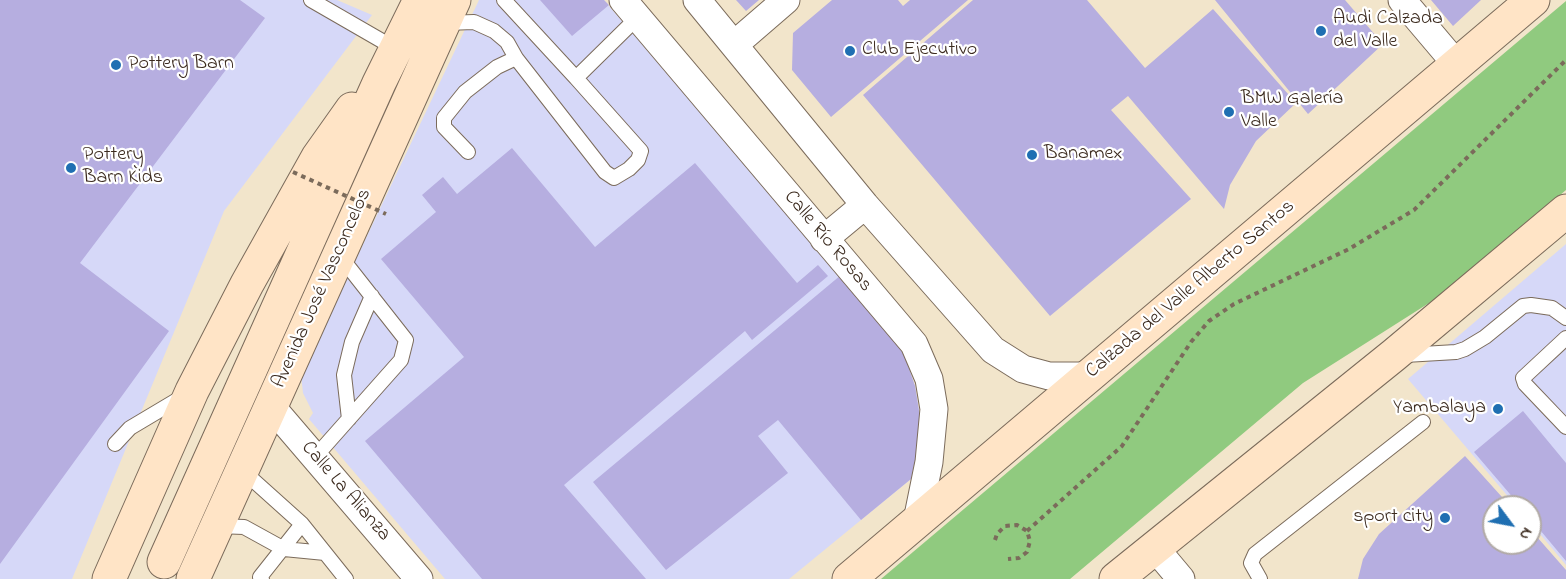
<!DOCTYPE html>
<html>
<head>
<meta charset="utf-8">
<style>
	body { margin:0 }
	#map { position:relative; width:1566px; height:579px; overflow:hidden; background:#f2e5cb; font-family:"Indie Flower",sans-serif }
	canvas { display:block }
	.north { position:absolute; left:1482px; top:495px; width:60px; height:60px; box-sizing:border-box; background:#fff; border:2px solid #b1aaa5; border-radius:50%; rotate:122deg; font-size:16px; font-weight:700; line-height:24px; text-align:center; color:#3b2a1e }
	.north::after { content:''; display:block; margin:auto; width:21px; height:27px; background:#1f6fb2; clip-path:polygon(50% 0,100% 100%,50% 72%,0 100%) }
</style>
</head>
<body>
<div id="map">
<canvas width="1566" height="579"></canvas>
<div class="north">N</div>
</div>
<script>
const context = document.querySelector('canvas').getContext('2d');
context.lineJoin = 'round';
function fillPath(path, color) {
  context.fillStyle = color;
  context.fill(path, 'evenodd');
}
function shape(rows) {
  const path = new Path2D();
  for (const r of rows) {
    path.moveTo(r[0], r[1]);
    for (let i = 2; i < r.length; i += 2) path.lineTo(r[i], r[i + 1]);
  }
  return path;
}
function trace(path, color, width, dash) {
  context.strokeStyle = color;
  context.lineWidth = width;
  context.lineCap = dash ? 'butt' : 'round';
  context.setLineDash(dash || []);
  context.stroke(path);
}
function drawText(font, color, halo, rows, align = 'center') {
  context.font = font + ' "Indie Flower",sans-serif';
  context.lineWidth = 4.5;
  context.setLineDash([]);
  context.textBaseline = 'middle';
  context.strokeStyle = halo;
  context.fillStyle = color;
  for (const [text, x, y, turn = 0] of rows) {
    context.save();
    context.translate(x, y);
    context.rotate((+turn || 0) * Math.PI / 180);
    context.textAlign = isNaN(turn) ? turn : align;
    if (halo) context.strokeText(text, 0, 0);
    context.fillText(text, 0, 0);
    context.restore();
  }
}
fillPath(shape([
	[0,0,337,0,372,15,224,211,72,579,0,579],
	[479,0,604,0,902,348,915,386,920,417,917,451,911,479,789,579,445,579,309,419,313,413,303,393,301,375],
	[1566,244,1566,565,1530,522,1530,507,1517,507,1408,379]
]), '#d6d8f8');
fillPath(shape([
	[1566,1,1566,190,1448,291,1303,383,1070,579,881,579]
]), '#90ca7f');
fillPath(shape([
	[0,0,240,0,265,18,80,263,169,331,0,564],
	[540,0,604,0,609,5,572,36],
	[736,0,759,0,746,11],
	[832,0,898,0,903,6,910,0,968,0,831,117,792,70,793,33],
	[973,0,1087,0,1145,68,1213,9,1296,103,1256,141,1230,185,1224,209,1128,96,1111,110,1191,199,1050,316,863,95],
	[1215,0,1345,0,1383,44,1308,114],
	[1431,0,1481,0,1453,26],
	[512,148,595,247,695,163,797,283,818,265,828,276,752,340,745,331,564,485,646,579,482,579,365,441,464,357,381,259,436,212,422,195,443,177,457,194],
	[841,275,902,348,915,386,920,417,917,451,911,479,861,520,778,420,758,436,788,473,666,570,593,482],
	[1523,411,1566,463,1566,561,1530,518,1530,507,1521,507,1474,452],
	[1465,456,1511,507,1494,507,1494,543,1530,543,1530,529,1566,570,1566,579,1358,579,1363,559,1379,534]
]), '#b6aee0');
const lane = shape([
	[311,0,396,49],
	[504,0,576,78],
	[445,23,474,22,494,31,507,42,516,58],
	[468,152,444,127,444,118,465,92,497,67,516,58,605,172,614,178,629,169,638,160,641,151,576,78,638,17],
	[1566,338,1523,378,1525,384,1566,427],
	[1405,355,1456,352,1465,349,1485,337,1523,306,1531,305,1552,308,1566,318],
	[349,419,344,375,352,342,372,296],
	[115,444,130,428,182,397],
	[315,457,401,360,406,340,340,256],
	[243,471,302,524,346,579],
	[217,526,244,527,284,549,325,553],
	[262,579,260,577,302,524],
	[1260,579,1251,563,1255,554,1423,422]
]);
const street = shape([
	[623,0,914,344,929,379,934,409,929,462,917,521],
	[697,0,865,205,993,350,1023,369,1049,376,1089,376],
	[1402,0,1457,65],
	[735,44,786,0],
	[824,239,865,205],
	[270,405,419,579],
	[1155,548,1181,579]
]);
const secondary = shape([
	[164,562,379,83,420,0],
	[109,579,192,391,247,284,318,157,352,109],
	[193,579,454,0],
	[849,579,1533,0],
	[1116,579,1394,355,1566,211]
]);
trace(lane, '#7b6b5b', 16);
trace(street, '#7b6b5b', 29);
trace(secondary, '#7b6b5b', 35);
trace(shape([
	[1027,531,1122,446,1191,342,1209,321,1234,304,1349,249,1414,210,1566,60],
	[995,540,997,534,1005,526,1017,525,1027,531,1030,541,1027,552,1019,558,1008,559]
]), '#7b6b5b', 4, [4.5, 4.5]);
trace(lane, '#fff', 14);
trace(street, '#fff', 27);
trace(secondary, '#ffe4c6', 33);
trace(shape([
	[293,172,386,214]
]), '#7b6b5b', 4, [4.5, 4.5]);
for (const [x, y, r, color] of [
	[1321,31,6,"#1f6fb2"],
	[850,51,6,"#1f6fb2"],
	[116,65,6,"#1f6fb2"],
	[1229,112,6,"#1f6fb2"],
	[1032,155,6,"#1f6fb2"],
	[71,168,6,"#1f6fb2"],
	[1498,409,6,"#1f6fb2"],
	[1445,518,6,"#1f6fb2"]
]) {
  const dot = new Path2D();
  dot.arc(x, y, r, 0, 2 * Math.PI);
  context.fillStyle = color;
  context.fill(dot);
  trace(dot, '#fff', 2);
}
drawText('20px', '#3b2a1e', '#fff', [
	["Audi Calzada",1333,20],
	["del Valle",1333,43],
	["Club Ejecutivo",862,51],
	["Pottery Barn",128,65],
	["BMW Galería",1241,100],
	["Valle",1241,123],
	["Banamex",1044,155],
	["Pottery",83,156],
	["Barn Kids",83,179],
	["Yambalaya",1486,409,"right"],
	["sport city",1433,518,"right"]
], 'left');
drawText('20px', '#3b2a1e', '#fff', [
	["Calle Río Rosas",827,242,50],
	["Avenida José Vasconcelos",323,289,-66],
	["Calzada del Valle Alberto Santos",1191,290,-40],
	["Calle La Alianza",345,492,49]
]);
</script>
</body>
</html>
